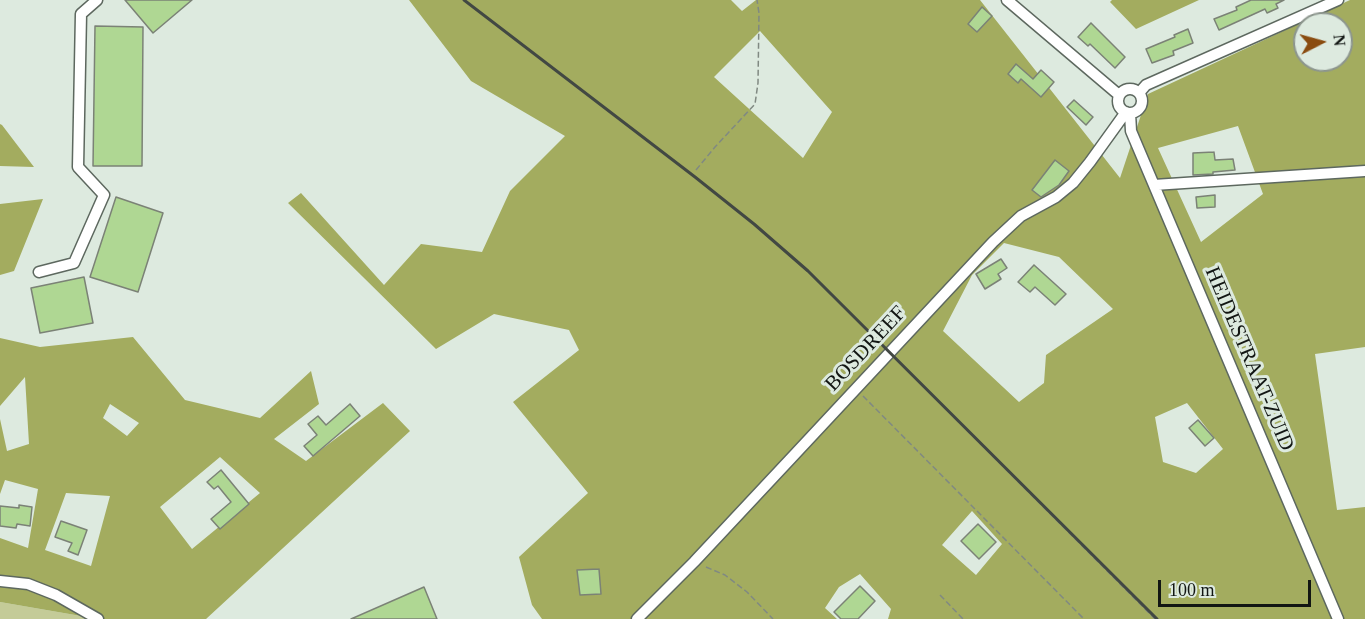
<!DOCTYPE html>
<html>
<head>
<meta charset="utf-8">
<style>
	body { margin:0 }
	#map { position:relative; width:1365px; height:619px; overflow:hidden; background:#ddeadf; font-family:Georgia,serif }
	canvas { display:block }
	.north { position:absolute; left:1293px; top:12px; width:60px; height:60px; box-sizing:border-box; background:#ddeadf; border:2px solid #8c958d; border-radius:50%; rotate:84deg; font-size:16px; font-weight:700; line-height:24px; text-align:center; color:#121613 }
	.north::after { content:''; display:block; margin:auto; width:21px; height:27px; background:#8a4c10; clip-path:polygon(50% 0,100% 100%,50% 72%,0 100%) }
	.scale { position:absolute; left:1158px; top:580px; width:153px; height:27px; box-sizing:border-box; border:3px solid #121613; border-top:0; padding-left:8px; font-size:18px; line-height:21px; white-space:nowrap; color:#121613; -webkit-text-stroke:4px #ddeadf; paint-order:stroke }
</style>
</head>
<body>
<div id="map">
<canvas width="1365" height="619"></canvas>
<div class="north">N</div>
<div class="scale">100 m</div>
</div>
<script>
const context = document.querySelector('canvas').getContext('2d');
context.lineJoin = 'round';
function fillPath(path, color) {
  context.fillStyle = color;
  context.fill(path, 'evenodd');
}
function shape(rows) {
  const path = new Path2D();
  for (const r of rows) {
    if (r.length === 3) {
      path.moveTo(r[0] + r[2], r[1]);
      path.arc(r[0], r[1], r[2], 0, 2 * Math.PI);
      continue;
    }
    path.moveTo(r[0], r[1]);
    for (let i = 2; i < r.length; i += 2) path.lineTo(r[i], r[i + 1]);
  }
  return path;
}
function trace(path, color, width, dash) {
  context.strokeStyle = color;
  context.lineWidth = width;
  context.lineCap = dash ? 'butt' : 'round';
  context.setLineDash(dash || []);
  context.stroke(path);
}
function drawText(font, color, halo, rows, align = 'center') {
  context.font = font + ' Georgia,serif';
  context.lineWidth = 6;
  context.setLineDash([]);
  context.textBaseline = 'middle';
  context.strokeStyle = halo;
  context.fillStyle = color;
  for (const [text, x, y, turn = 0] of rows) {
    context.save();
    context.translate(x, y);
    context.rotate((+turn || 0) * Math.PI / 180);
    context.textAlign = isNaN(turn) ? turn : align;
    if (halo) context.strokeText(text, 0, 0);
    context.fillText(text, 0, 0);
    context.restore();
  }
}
fillPath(shape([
	[0,602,81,616,87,619,0,619]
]), '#c4cb98');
fillPath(shape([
	[409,0,731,0,742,11,756,0,980,0,1120,178,1148,94,1350,0,1365,0,1365,347,1315,354,1337,510,1365,507,1365,619,888,619,891,609,860,574,839,587,825,608,837,619,542,619,532,605,519,557,588,493,513,402,579,350,569,330,494,314,436,349,288,203,301,193,384,285,421,244,482,252,510,191,565,136,471,81],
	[1305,24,1341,24,1341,60,1305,60],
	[760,31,832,112,803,158,714,77],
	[1238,126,1263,194,1201,242,1158,148],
	[1004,243,1059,257,1113,309,1046,355,1044,383,1019,402,943,331,972,275],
	[1187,403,1223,449,1196,473,1163,462,1155,417],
	[972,511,1002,544,976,575,942,545],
	[1112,0,1199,0,1136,29,1110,2],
	[0,124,2,125,34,167,0,166],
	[43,199,14,271,0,275,0,204],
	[133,337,185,400,260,418,311,371,319,404,274,439,306,461,383,403,410,431,206,619,86,619,81,616,0,602,0,538,28,548,38,489,5,480,0,494,0,419,7,451,29,444,25,377,0,406,0,338,40,347],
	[110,404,139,423,127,436,103,418],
	[220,457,260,493,192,549,160,507],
	[66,493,110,496,91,566,45,550]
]), '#a3ac5f');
const building = shape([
	[125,0,192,0,153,33,125,0],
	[1251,0,1284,0,1276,4,1278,8,1267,13,1265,9,1219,30,1214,19,1237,10,1236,7,1251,0],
	[982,7,992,16,977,32,968,24,982,7],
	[1091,23,1125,57,1115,68,1090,44,1088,46,1078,37,1091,23],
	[95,26,143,27,142,166,93,166,95,26],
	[1188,29,1193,43,1173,51,1174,55,1152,63,1146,49,1175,37,1174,35,1188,29],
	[1016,64,1033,79,1041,70,1054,82,1041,97,1021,79,1018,83,1008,74,1016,64],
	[1074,100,1093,117,1086,125,1067,107,1074,100],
	[1214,152,1215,160,1233,159,1235,170,1213,172,1213,174,1193,175,1193,153,1214,152],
	[1055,160,1069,171,1059,185,1041,197,1032,190,1055,160],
	[1215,195,1215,207,1197,208,1196,197,1215,195],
	[116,197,163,213,138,292,90,277,116,197],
	[1001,259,1007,268,998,274,1001,279,985,289,976,274,1001,259],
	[1034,265,1066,294,1055,305,1035,287,1030,292,1018,282,1034,265],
	[84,277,93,323,40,333,31,288,84,277],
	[350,404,360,416,313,456,304,446,317,435,308,424,318,416,326,425,350,404],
	[1198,420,1214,438,1205,446,1189,428,1198,420],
	[221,470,249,504,220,529,211,519,231,502,218,486,214,489,207,482,221,470],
	[19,505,32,507,30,526,17,524,16,528,0,526,0,506,19,508,19,505],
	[61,521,87,530,78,555,68,551,72,543,55,537,61,521],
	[978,524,996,542,979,559,961,541,978,524],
	[599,569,601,594,580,595,577,570,599,569],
	[860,586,875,601,858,619,841,619,834,612,860,586],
	[424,587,437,619,351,619,424,587]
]);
fillPath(building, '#afd793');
trace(building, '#7b8276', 1.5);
const minor = shape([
	[1007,0,1119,95],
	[1130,101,12],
	[1139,93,1146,85,1338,0],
	[1130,113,1131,131,1338,619],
	[1154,185,1365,171],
	[39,272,74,263,104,195,78,167,81,14,97,0],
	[0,581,28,584,56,595,98,619],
	[637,619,694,562,796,453,993,242,1021,216,1056,197,1073,183,1090,162,1126,112]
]);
trace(minor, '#5d685f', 13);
trace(shape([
	[696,170,715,147,755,104,758,83,759,13,757,0],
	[897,360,1155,619],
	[863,396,1084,619],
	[706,567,725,575,747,592,773,619],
	[940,595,963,619]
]), '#808982', 1.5, [6, 3]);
trace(minor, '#fff', 10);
trace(shape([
	[464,0,695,177,754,224,808,271,1157,619]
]), '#424843', 3);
drawText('21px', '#121613', '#ddeadf', [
	["BOSDREEF",866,349,-47],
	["HEIDESTRAAT-ZUID",1249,359,67]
]);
</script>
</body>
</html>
